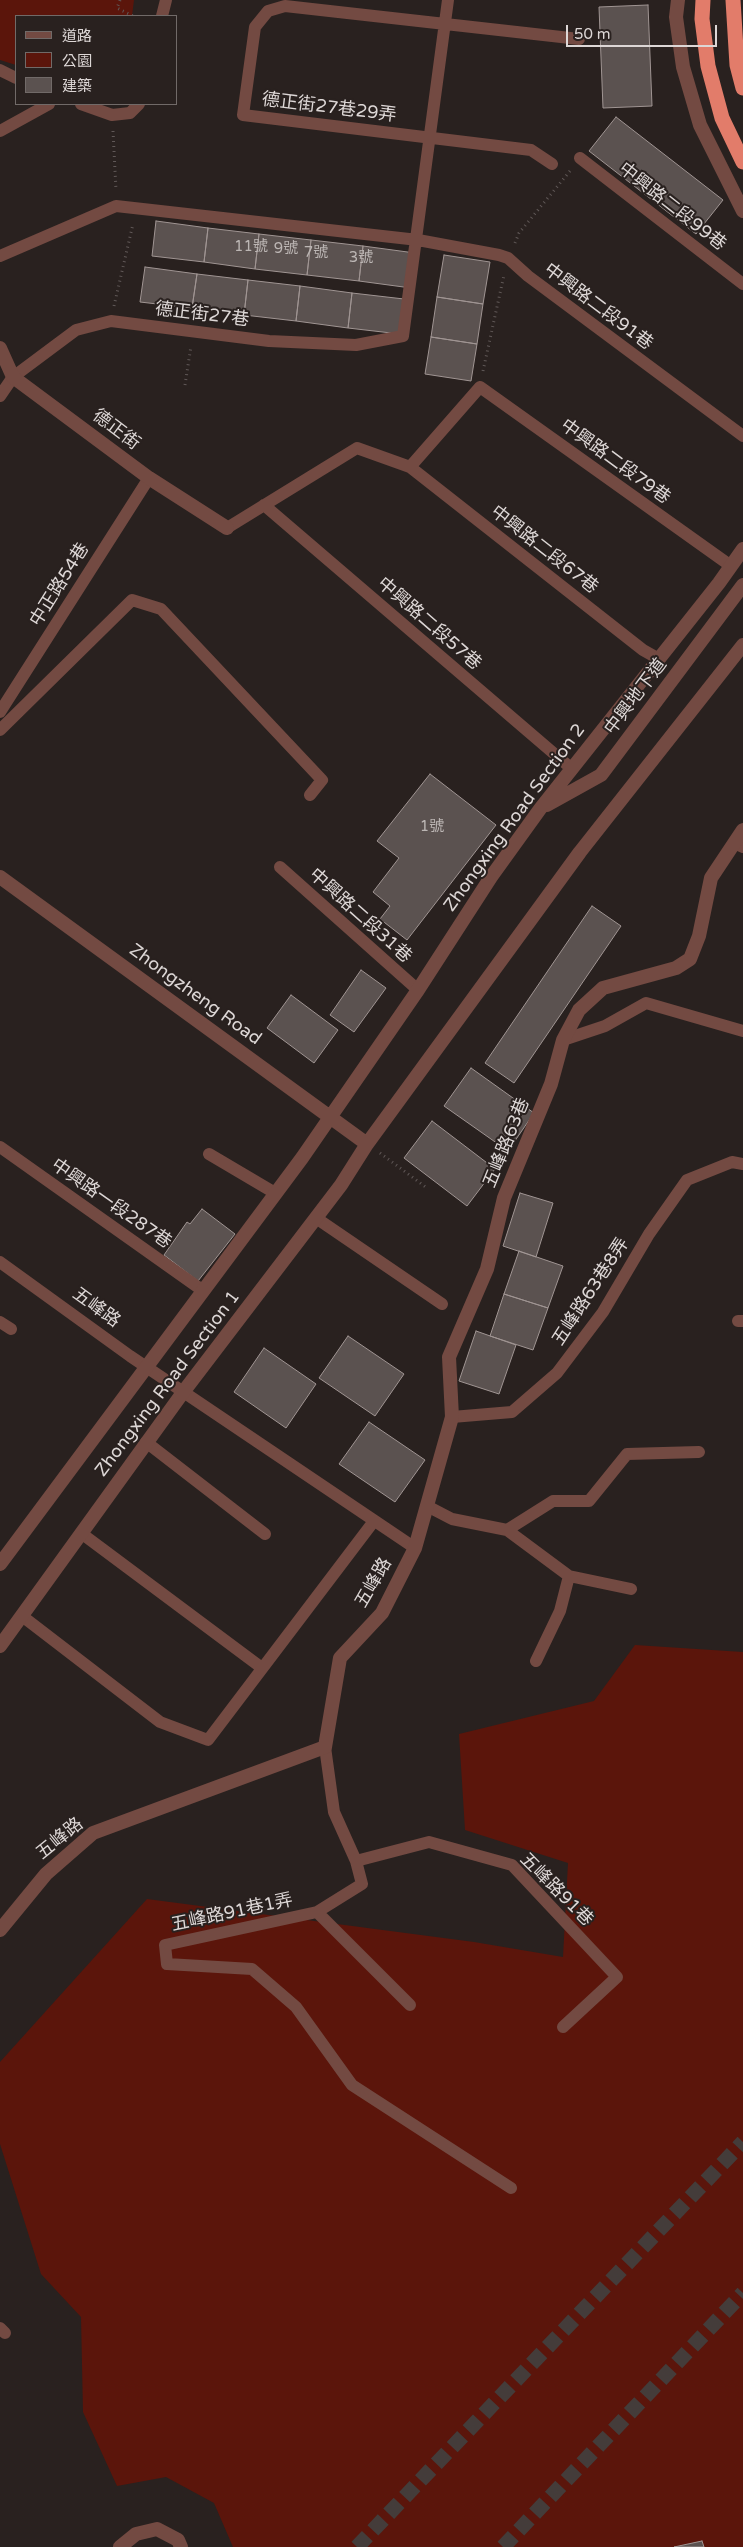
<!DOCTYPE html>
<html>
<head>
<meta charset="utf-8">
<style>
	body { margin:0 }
	#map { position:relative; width:743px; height:2547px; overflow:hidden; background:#29211f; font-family:"Varela Round","Noto Sans TC",sans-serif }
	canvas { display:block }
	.legend { position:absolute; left:15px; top:15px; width:162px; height:90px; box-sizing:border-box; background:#29211f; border:1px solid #716a68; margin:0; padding:6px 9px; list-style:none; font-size:15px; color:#ddd7d6 }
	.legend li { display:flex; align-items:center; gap:10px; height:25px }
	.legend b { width:25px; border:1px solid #716a68 }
	.scale { position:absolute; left:566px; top:25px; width:151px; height:22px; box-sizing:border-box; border:2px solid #ddd7d6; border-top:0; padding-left:6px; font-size:15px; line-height:18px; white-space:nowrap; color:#ddd7d6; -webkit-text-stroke:4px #29211f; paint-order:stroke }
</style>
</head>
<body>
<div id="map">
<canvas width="743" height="2547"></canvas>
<ul class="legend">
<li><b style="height:6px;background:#734a42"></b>道路</li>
<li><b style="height:14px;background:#5b150b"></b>公園</li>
<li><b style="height:14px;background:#5b5250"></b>建築</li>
</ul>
<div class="scale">50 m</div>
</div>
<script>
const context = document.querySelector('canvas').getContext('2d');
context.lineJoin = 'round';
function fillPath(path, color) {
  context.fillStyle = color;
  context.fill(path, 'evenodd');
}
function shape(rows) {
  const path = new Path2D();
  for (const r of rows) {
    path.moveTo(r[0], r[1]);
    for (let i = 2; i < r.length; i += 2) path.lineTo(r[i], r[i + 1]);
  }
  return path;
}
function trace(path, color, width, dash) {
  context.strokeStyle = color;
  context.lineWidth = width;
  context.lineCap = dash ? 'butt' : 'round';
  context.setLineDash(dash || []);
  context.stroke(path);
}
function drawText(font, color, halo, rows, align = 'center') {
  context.font = font + ' "Varela Round","Noto Sans TC",sans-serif';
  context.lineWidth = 4;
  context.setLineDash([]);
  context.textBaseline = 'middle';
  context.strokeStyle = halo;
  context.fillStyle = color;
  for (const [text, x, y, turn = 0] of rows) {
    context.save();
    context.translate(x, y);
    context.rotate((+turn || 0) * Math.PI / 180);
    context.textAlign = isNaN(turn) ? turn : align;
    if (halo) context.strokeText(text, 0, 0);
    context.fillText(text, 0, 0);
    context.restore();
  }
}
fillPath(shape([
	[0,0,134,0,132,16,16,16,16,65,0,60],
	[635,1645,743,1652,743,2547,233,2547,214,2503,166,2477,117,2486,83,2412,81,2317,41,2274,0,2144,0,2062,147,1899,474,1942,563,1957,568,1863,465,1830,459,1734,594,1701]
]), '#5b150b');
const building = shape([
	[648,5,652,106,603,108,599,7,648,5],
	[616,117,723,200,696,234,589,151,616,117],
	[156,221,208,228,204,262,152,256,156,221],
	[208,228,259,234,255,269,204,262,208,228],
	[259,234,311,240,307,275,255,269,259,234],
	[311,240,363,246,359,281,307,275,311,240],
	[363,246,415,253,411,288,359,281,363,246],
	[444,255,490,262,483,304,437,297,444,255],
	[145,267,197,274,192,308,140,302,145,267],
	[197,274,248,280,244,315,192,308,197,274],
	[248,280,300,286,296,321,244,315,248,280],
	[300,286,352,293,348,328,296,321,300,286],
	[352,293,404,299,400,334,348,328,352,293],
	[437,297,483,304,477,344,431,337,437,297],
	[431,337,477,344,471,381,425,374,431,337],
	[430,774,496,825,407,940,380,919,390,906,373,892,399,858,377,841,430,774],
	[592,906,621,926,514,1083,485,1063,592,906],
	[361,970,386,988,354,1032,330,1015,361,970],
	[291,995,338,1030,314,1063,267,1028,291,995],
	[471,1068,534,1113,508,1151,444,1106,471,1068],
	[432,1121,495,1169,467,1206,404,1158,432,1121],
	[520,1193,553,1203,536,1257,503,1246,520,1193],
	[202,1209,235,1234,198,1281,164,1255,187,1222,190,1224,202,1209],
	[519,1251,563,1266,548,1308,504,1294,519,1251],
	[504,1294,548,1308,533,1350,490,1336,504,1294],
	[476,1331,516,1345,499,1394,459,1381,476,1331],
	[348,1336,404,1374,375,1416,319,1378,348,1336],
	[264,1348,316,1384,286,1428,234,1392,264,1348],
	[369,1422,425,1460,395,1502,339,1464,369,1422],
	[702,2541,704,2547,674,2547,702,2541]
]);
fillPath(building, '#5b5250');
trace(building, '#a09593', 1);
trace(shape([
	[357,2547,743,2142],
	[503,2547,743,2293]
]), '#443c3a', 15, [15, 8]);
trace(shape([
	[120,0,117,8,133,16],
	[113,131,116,190],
	[515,243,519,233,570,171],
	[114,306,133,224],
	[483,371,504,275],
	[185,385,191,346],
	[380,1153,427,1188]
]), '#605857', 3, [1, 4]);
trace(shape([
	[162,16,166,0],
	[0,70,16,78],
	[81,104,112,115,130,113,139,104],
	[0,131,49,104],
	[580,158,743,284],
	[552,164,531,150,243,115,255,27,268,11,285,6,579,39],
	[0,256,116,206,418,240,499,255,508,258,528,276,743,436],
	[0,396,13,377,76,330,111,321,269,341,356,345,403,336,448,0],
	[410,467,643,650,659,659],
	[264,505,572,769],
	[227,528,357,448,410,467,480,387,731,566],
	[0,712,149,478],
	[0,730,132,600,161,609,322,780,310,795],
	[734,843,743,847],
	[280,867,418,990],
	[563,1040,605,1026,646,1003,743,1031],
	[0,1147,202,1290],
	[209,1154,275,1193],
	[316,1218,442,1304],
	[0,1262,130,1356,415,1548],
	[738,1321,743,1321],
	[0,1322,11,1329],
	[452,1417,512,1412,557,1373,603,1312,649,1234,687,1180,732,1162,743,1164],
	[146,1442,265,1534],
	[427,1506,452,1519,507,1530,569,1576,631,1589],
	[507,1530,553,1501,589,1501,627,1454,699,1452],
	[81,1533,262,1668],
	[22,1616,160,1722,208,1740,374,1521],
	[536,1661,560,1611,569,1576],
	[325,1747,334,1812,356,1861,429,1842,512,1865,617,1977,563,2027],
	[356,1861,362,1884,317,1912,165,1945,167,1964,252,1969,296,2007,352,2085,511,2188],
	[317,1912,410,2005],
	[0,2328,5,2333]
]), '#734a42', 12);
trace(shape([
	[678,0,676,17,683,67,700,125,743,211],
	[0,348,13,377,149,478,227,528],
	[0,1930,46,1874,93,1833,325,1747,340,1658,382,1613,415,1548,452,1417,449,1357,487,1269,504,1198,551,1084,563,1040,579,1010,603,988,676,968,690,959,699,936,711,878,743,830],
	[120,2547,136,2534,157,2529,178,2540,181,2547]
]), '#734a42', 14);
trace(shape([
	[547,805,601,775,743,585],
	[0,877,367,1144],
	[0,1564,302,1158,418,990,491,877,540,809,719,583,743,549],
	[0,1646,184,1391,341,1185,367,1144,580,852,743,645]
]), '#734a42', 14);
trace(shape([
	[703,0,702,19,708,66,722,118,743,162],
	[733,0,737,65,743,88]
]), '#e27c6a', 15);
drawText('15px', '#bcb6b4', null, [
	["11號",251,247],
	["9號",286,249],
	["7號",316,253],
	["3號",361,258],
	["1號",432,827]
]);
drawText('18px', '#ddd7d6', '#29211f', [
	["德正街27巷29弄",329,108,7],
	["中興路二段99巷",672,207,38],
	["中興路二段91巷",598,307,37],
	["德正街27巷",202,315,7],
	["德正街",116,430,37],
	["中興路二段79巷",615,462,36],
	["中興路二段67巷",544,550,38],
	["中正路54巷",60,585,-58],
	["中興路二段57巷",429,624,41],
	["中興地下道",636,697,-53],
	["Zhongxing Road Section 2",515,818,-54],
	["中興路二段31巷",360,916,42],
	["Zhongzheng Road",195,995,36],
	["五峰路63巷",507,1143,-68],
	["中興路一段287巷",111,1204,35],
	["五峰路63巷8弄",591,1292,-57],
	["五峰路",96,1308,36],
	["Zhongxing Road Section 1",168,1384,-53],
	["五峰路",374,1583,-60],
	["五峰路",60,1839,-39],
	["五峰路91巷",556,1890,45],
	["五峰路91巷1弄",232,1913,-12]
]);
</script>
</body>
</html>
